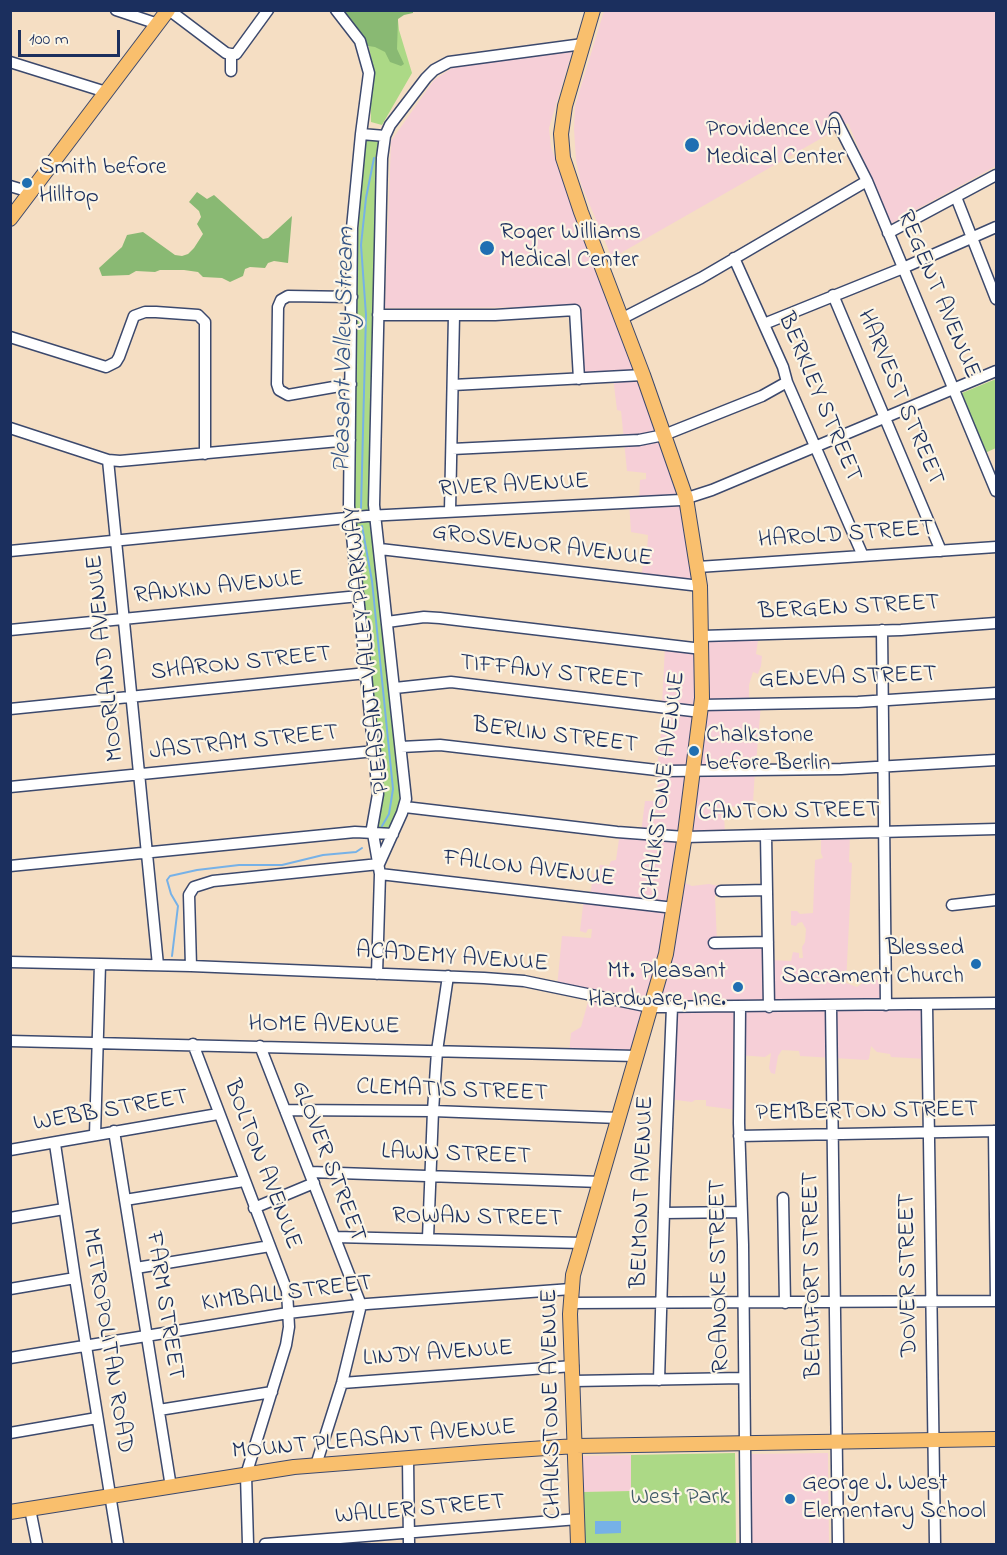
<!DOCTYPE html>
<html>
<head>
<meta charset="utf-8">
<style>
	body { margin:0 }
	#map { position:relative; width:1007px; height:1555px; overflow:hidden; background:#f5dec3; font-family:"Indie Flower",sans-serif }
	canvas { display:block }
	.frame { position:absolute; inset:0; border:12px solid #1b2f5e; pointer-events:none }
	.scale { position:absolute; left:18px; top:30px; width:102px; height:27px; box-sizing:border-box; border:3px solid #1b2f5e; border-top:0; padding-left:8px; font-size:18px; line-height:21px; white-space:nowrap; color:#1b2f5e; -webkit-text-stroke:4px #fcf5e5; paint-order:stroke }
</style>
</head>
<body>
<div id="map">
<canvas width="1007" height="1555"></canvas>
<div class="frame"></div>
<div class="scale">100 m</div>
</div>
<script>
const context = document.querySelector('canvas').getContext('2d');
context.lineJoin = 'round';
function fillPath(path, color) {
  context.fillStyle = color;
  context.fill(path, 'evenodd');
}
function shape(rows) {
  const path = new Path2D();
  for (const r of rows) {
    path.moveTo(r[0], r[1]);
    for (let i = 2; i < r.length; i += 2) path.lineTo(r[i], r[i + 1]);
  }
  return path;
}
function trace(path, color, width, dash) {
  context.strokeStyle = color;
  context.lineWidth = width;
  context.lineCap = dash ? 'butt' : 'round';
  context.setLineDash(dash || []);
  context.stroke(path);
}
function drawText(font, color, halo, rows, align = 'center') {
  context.font = font + ' "Indie Flower",sans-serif';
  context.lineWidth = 4.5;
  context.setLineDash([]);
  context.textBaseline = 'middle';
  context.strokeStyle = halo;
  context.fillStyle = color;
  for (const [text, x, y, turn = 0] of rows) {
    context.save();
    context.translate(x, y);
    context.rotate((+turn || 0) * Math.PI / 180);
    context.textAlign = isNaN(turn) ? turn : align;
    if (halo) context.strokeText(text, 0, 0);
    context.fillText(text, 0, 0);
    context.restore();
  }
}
fillPath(shape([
	[604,11,996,11,996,166,890,224,848,123,612,258,581,184,576,160,574,129,575,106],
	[572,52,549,128,551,147,608,302,660,417,701,584,641,579,644,556,647,553,648,535,631,532,629,502,639,500,640,480,646,479,646,473,627,471,621,411,617,410,613,377,583,377,583,350,578,325,572,310,583,307,385,308,391,141,434,80,455,66],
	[759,634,756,654,762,656,761,666,758,674,753,672,749,685,749,703,761,704,756,764,753,770,755,771,753,802,727,808,724,814,725,835,686,836,680,881,692,886,709,884,719,886,721,890,715,896,717,942,767,942,770,960,791,961,793,952,799,953,799,958,803,958,802,947,805,942,806,929,802,922,798,923,796,926,791,925,791,911,797,911,800,914,813,913,815,860,823,858,821,853,821,834,850,834,849,862,852,863,846,983,857,987,865,981,884,979,885,1003,926,1004,926,1059,891,1057,890,1054,877,1052,871,1046,869,1059,867,1060,800,1056,799,1051,782,1050,778,1056,775,1074,771,1073,769,1068,771,1053,765,1057,739,1055,737,1110,706,1106,706,1100,695,1100,692,1102,668,1099,672,1012,652,1007,637,1054,569,1054,571,1033,581,1027,590,995,557,987,562,936,591,938,592,929,588,929,586,933,580,931,584,898,590,898,593,874,598,872,600,865,609,866,611,861,616,860,620,832,641,833,645,801,656,801,659,771,657,768,664,707,662,706,665,646,702,648,705,636],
	[828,1453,829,1544,751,1544,750,1454],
	[631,1455,632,1491,583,1492,582,1456]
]), '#f6cfd7');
fillPath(shape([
	[397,11,399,30,412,73,382,125,371,122,370,86,375,75,367,39],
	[361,134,384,142,375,515,405,807,393,834,372,833,380,804,350,518],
	[996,379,996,448,985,453,962,393],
	[735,1453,736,1544,583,1544,583,1492,631,1491,631,1455]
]), '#acd986');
fillPath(shape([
	[336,11,413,11,413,13,404,15,398,19,397,49,404,64,401,66,390,62,385,52,375,47,362,45],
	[197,192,207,199,214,195,263,239,268,238,292,216,288,263,274,261,268,263,265,268,250,267,245,269,243,276,230,282,222,278,203,277,198,272,184,270,160,270,155,272,136,271,129,275,102,276,99,268,122,247,127,235,143,232,175,255,182,256,188,254,194,248,203,234,197,224,201,217,199,211,189,202]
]), '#89b973');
fillPath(shape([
	[595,1521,621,1521,621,1533,595,1534]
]), '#76b1e7');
trace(shape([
	[361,508,366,315,361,245,366,198,374,158],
	[362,526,372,581,393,789,389,814,382,826],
	[172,956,178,906,171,894,167,880,170,876,197,870,239,865,282,865,323,855,356,852,362,848]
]), '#76b1e7', 2);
const minor = shape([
	[116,10,158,24],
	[169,10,226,53,231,54],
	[336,10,360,41,369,73,361,134,352,228,349,506,378,794,372,828,380,874,377,974],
	[231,54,236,54,268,10],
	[10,62,106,92],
	[231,71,231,54],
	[835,118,867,181,996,491],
	[361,134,385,136,390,125,426,78,434,70,449,62,583,44],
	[10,186,30,192],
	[956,197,996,299],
	[888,233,996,175],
	[734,258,783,367,787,382,863,556],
	[833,295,941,551],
	[378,315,495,315,575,310,579,379],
	[621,319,701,278,867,181],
	[764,324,903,268,996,227],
	[10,337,106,367,116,362,119,357,134,316,145,312,156,312,198,315,205,322,205,454],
	[351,384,288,395,279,390,277,384,278,307,281,300,288,296,352,297],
	[453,385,643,375],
	[10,428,108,460,120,461,350,440],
	[452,449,639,440,664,435,762,396,787,382],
	[108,460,158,965],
	[450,511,454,315],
	[380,549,700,586],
	[10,551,367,516,681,500,712,490,996,371],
	[698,567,996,547],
	[387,622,424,617,440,618,702,649],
	[10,630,359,596],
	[882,630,886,1005],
	[702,636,901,630,996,623],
	[395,688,451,682,701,712],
	[702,705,858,702,996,693],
	[10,709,367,673],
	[401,747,440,745,665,771,841,769,996,760],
	[10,787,375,751],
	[405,807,617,832,685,837,996,829],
	[766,835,769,1007],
	[379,864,402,813,406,799,374,505,382,158,385,136],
	[10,866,355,832,393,834],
	[380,874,674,908],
	[721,891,767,890],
	[952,905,996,900],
	[714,943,768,942],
	[10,962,191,966,484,978,524,981,650,1007,996,1003],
	[191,966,189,895,194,887,213,881,379,864],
	[927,1005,935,1544],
	[831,1006,838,1544],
	[740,1007,739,1123,743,1245,746,1544],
	[10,1041,636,1056],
	[193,1044,287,1291,289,1327,286,1345,246,1475,248,1544],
	[260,1046,361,1305,342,1383,316,1465],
	[285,1110,433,1111,619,1118],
	[114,1131,171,1487],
	[994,1131,996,1300],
	[95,1135,100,964],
	[739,1136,996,1131],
	[55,1144,75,1278,118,1544],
	[10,1150,218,1114],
	[310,1172,601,1182],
	[783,1198,785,1303],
	[125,1200,244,1181],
	[254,1208,314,1183],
	[664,1213,741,1212],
	[10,1218,64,1209],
	[335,1237,582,1243],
	[428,1238,433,1111,437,1051,448,976],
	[136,1268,270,1246],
	[10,1289,75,1278],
	[570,1303,996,1301],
	[10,1358,288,1313,367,1304,571,1289],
	[659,1380,665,1178,672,1007],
	[573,1381,743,1378],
	[342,1383,573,1366],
	[159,1410,272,1392],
	[10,1433,97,1418],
	[408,1458,409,1544],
	[30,1509,37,1544],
	[265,1544,578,1519]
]);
const major = shape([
	[10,219,168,10],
	[10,1512,294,1467,486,1452,576,1446,996,1439],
	[578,1544,570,1314,573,1275,666,954,684,841,702,698,700,586,686,498,643,375,581,212,563,158,561,134,565,106,593,10]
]);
trace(minor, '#3c496d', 13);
trace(major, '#3c496d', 16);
trace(minor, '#fff', 10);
trace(major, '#f9bf6d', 14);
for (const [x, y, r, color] of [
	[692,145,8,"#1f6fb2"],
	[27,183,6,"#1f6fb2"],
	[487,248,8,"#1f6fb2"],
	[694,751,6,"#1f6fb2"],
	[976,964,6,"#1f6fb2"],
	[738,987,6,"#1f6fb2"],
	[790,1499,6,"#1f6fb2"]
]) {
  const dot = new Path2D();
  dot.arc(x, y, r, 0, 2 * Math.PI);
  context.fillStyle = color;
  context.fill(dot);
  trace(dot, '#fcf5e5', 2);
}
drawText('24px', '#1b2f5e', '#fcf5e5', [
	["Providence VA",706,131],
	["Medical Center",706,159],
	["Smith before",39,169],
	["Hilltop",39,197],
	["Roger Williams",500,234],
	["Medical Center",500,262],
	["Chalkstone",706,737],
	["before Berlin",706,765],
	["Blessed",964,950,"right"],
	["Sacrament Church",964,978,"right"],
	["Mt. Pleasant",726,973,"right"],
	["Hardware, Inc.",726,1001,"right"],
	["George J. West",802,1485],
	["Elementary School",802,1513]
], 'left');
drawText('24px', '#1b2f5e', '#fcf5e5', [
	["REGENT AVENUE",937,295,67],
	["BERKLEY STREET",818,398,67],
	["HARVEST STREET",899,398,67],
	["RIVER AVENUE",514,487,-3],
	["HAROLD STREET",846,536,-4],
	["GROSVENOR AVENUE",542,547,7],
	["RANKIN AVENUE",219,589,-6],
	["BERGEN STREET",849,609,-3],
	["PLEASANT VALLEY PARKWAY",369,650,-96],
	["MOORLAND AVENUE",107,658,-96],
	["SHARON STREET",241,665,-6],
	["TIFFANY STREET",551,674,6],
	["GENEVA STREET",848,679,-2],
	["BERLIN STREET",555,737,7],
	["JASTRAM STREET",244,744,-6],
	["CHALKSTONE AVENUE",665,786,-83],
	["CANTON STREET",789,813,-1],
	["FALLON AVENUE",529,870,7],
	["ACADEMY AVENUE",452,959,4],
	["HOME AVENUE",324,1027,1],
	["CLEMATIS STREET",452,1092,2],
	["WEBB STREET",111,1112,-10],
	["PEMBERTON STREET",867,1113,-1],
	["LAWN STREET",456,1156,2],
	["GLOVER STREET",327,1162,69],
	["BOLTON AVENUE",261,1165,69],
	["BELMONT AVENUE",644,1192,-88],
	["ROWAN STREET",477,1219,1],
	["BEAUFORT STREET",814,1275,-91],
	["DOVER STREET",910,1275,-91],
	["ROANOKE STREET",721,1276,-91],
	["KIMBALL STREET",287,1295,-7],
	["FARM STREET",163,1306,81],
	["METROPOLITAN ROAD",106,1341,81],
	["LINDY AVENUE",438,1355,-4],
	["CHALKSTONE AVENUE",553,1404,-91],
	["MOUNT PLEASANT AVENUE",374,1441,-5],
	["WALLER STREET",420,1511,-5]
]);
drawText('24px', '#3f5a68', '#fcf5e5', [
	["West Park",680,1499]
]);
drawText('italic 26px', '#365687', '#fcf5e5', [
	["Pleasant Valley Stream",346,350,-89]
]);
</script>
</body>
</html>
